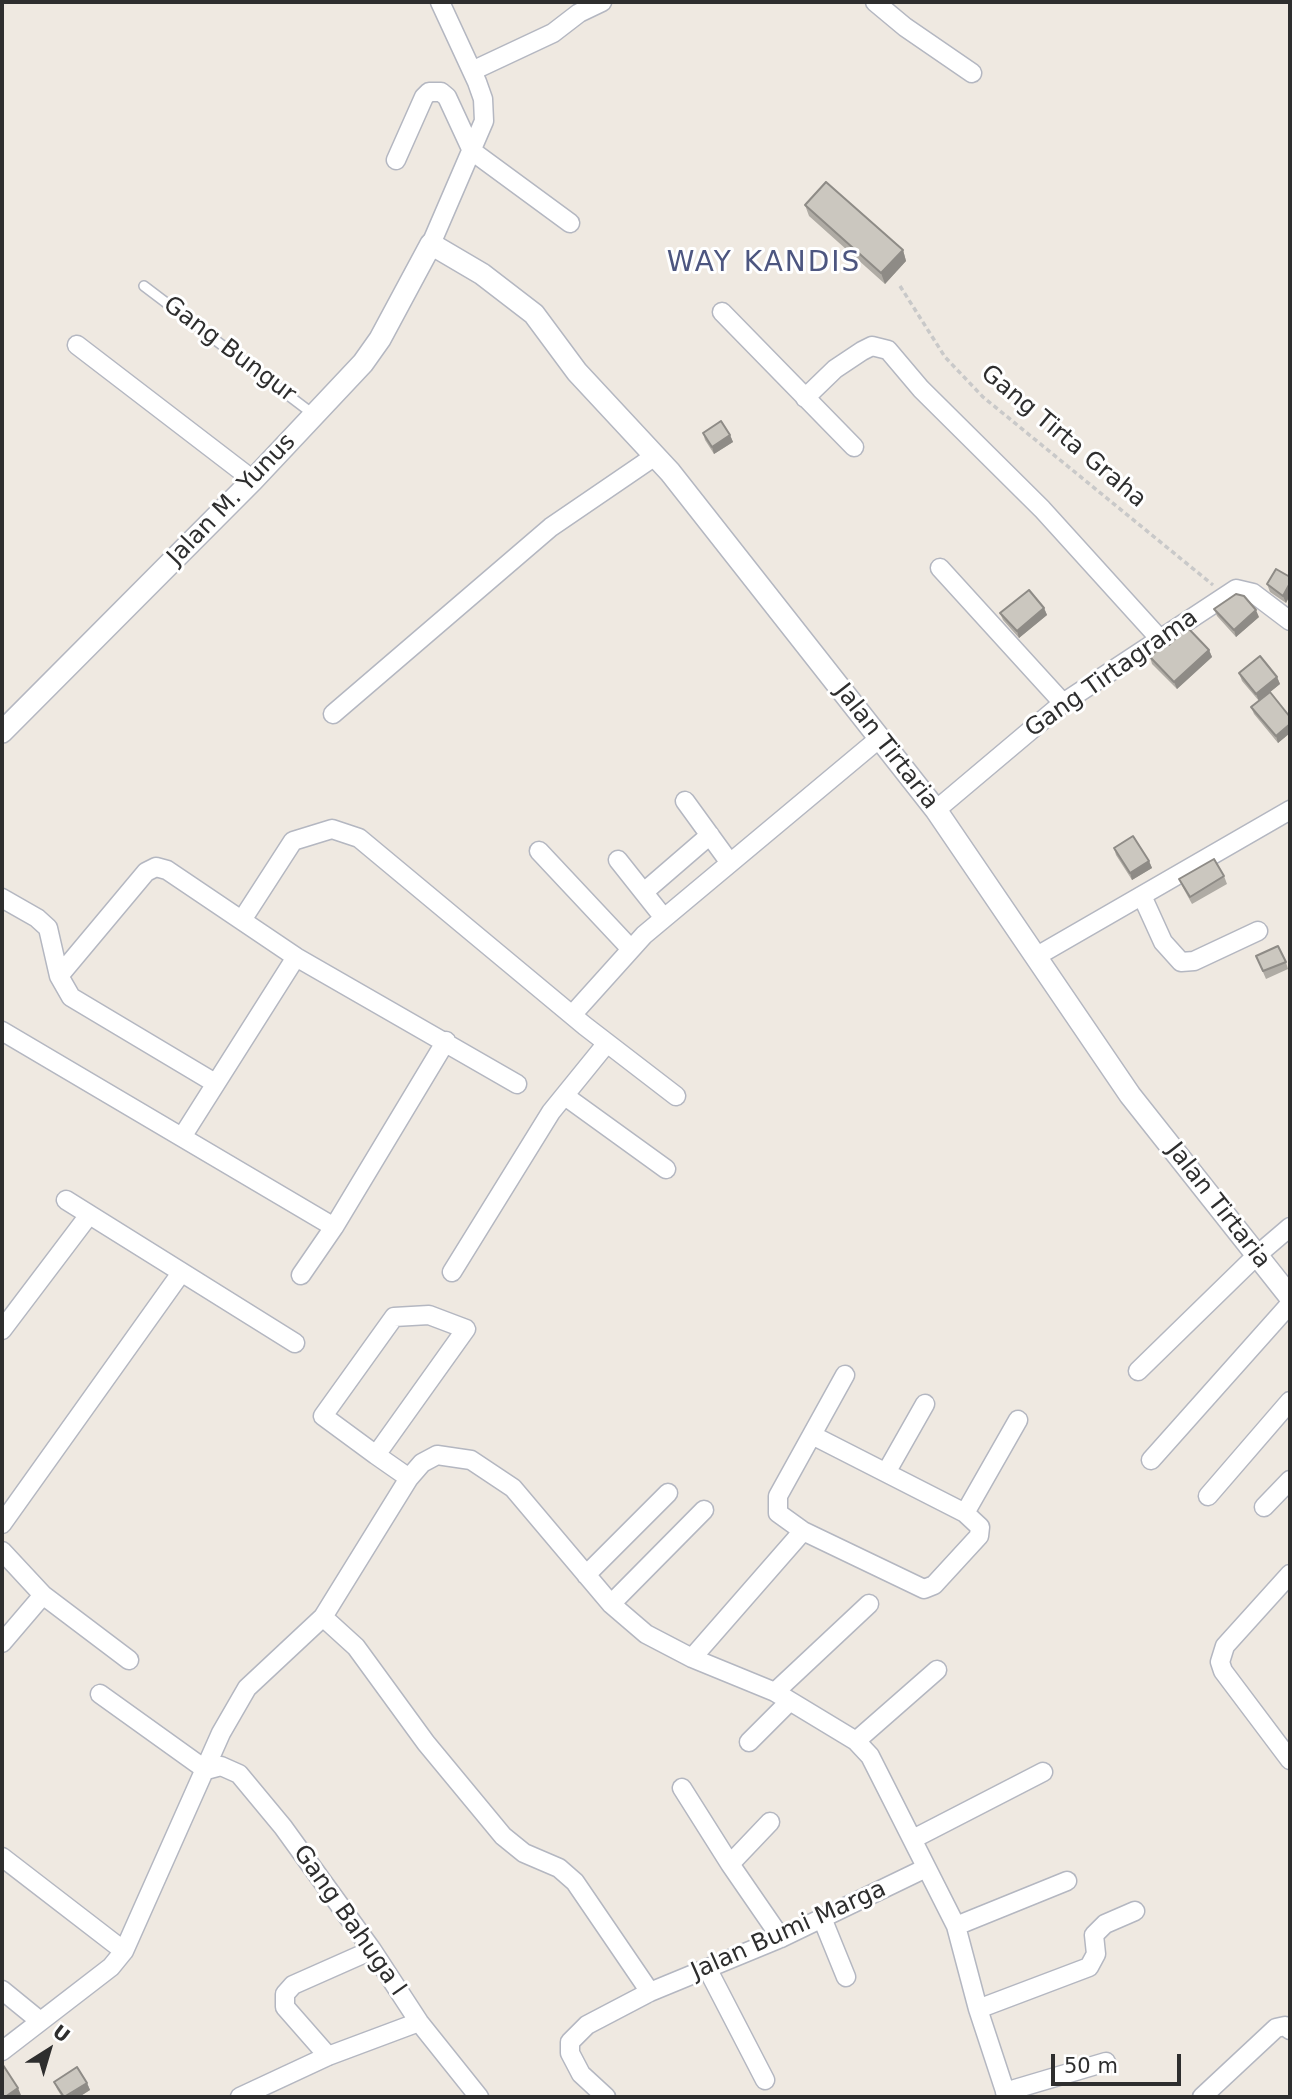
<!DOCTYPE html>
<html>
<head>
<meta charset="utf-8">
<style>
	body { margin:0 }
	#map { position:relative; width:1292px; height:2099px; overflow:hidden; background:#efe9e1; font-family:"DejaVu Sans",sans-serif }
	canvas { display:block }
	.frame { position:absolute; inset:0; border:4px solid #2e2e2e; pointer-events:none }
	.north { position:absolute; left:14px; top:2015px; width:70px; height:70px; -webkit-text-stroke:5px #fff; paint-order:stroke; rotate:37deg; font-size:19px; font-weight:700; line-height:28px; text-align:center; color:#2e2e2e }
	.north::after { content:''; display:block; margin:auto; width:24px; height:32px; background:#2e2e2e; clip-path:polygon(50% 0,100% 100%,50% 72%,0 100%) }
	.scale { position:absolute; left:1051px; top:2054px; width:130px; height:32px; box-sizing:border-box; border:4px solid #2e2e2e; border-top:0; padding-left:9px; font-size:21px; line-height:24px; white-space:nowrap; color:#2e2e2e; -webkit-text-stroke:5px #fff; paint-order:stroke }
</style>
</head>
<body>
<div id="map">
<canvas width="1292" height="2099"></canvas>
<div class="frame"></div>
<div class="north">U</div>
<div class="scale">50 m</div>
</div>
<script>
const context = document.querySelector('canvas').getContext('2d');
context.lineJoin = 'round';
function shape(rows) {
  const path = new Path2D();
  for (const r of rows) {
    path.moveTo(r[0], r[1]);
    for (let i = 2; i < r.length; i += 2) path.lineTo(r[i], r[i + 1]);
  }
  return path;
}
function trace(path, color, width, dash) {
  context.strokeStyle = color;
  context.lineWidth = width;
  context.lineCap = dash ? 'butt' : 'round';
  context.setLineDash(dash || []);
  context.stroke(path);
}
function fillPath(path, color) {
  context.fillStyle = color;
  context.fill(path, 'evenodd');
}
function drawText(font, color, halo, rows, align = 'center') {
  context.font = font + ' "DejaVu Sans",sans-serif';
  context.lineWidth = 6;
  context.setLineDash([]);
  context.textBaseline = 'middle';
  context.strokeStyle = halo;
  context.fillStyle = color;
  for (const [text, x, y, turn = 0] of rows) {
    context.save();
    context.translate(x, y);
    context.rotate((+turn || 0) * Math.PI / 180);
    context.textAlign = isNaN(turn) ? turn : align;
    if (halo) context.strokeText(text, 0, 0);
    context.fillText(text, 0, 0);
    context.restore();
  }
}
const service = shape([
	[144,286,313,414]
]);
const minor = shape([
	[875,2,905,27,972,73],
	[472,71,553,33,579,13,602,2],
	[396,160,424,97,429,92,441,92,447,97,472,151,570,223],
	[431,244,484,121,483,99,477,82,440,2],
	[722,312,854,447],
	[77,345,253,480],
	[805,398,835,369,862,351,872,346,888,350,921,389,1042,509,1159,638],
	[940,568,1063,703],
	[333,714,551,527,655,456],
	[685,801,730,863],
	[936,810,1063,703,1236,589,1253,593,1290,621],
	[539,851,630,948],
	[618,860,664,918],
	[644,892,710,835],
	[2,898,37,918,48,928,59,976,71,997,215,1083],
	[1143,898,1163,942,1181,962,1194,961,1258,931],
	[242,920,293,841,332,829,359,838,585,1026,676,1096],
	[1037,956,1290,810],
	[59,976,146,872,156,867,167,870,296,957],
	[572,1015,644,935,881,737],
	[2,1031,334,1227,446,1041],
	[565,1096,666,1169],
	[182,1137,296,957,517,1084],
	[66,1200,295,1343],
	[452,1272,551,1112,607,1043],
	[301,1275,334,1227],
	[2,1330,89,1215],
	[1138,1371,1256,1256,1290,1227],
	[812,1435,965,1513,980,1527,979,1536,934,1585,924,1589,803,1531,778,1513,778,1496,845,1375],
	[376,1455,466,1329,429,1315,394,1317,323,1416,376,1455,409,1478],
	[1151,1460,1290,1304],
	[887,1471,925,1404],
	[1208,1496,1290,1401],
	[1264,1507,1290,1480],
	[965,1513,1018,1420],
	[2,1524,181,1273],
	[2,1551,43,1595,129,1660],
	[1290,1574,1225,1646,1220,1662,1223,1671,1290,1760],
	[586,1575,668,1493],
	[611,1604,704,1510],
	[323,1617,356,1647,426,1743,503,1836,524,1853,559,1868,575,1882,650,1992],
	[2,1643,43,1595],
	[692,1658,803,1531],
	[775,1692,869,1604],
	[100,1694,206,1770,221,1766,239,1774,283,1827,372,1950,419,2022,479,2097],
	[856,1741,937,1670],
	[749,1742,790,1701],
	[682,1788,730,1864],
	[770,1822,730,1864,781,1938],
	[913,1839,1043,1772],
	[2,1857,124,1951],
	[822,1918,846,1977],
	[956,1926,1067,1881],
	[707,1968,765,2080],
	[2,1990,40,2021],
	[978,2009,1089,1967,1096,1954,1094,1935,1105,1924,1135,1911],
	[2,2051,111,1967,124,1951,221,1733,247,1688,323,1617,409,1478,422,1463,437,1455,471,1460,513,1488,611,1604,646,1634,692,1658,775,1692,856,1741,870,1756,956,1926,978,2009,1007,2097],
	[328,2056,285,2007,285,1994,293,1985,372,1950],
	[1005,2092,1106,2062],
	[240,2097,328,2056,419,2022],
	[606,2097,581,2074,570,2053,570,2042,587,2025,650,1992,781,1938,926,1868],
	[1202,2097,1276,2028,1285,2026,1290,2030]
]);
const tertiary = shape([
	[2,732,253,480,363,363,380,339,431,244,482,274,534,314,577,372,670,472,936,810,1130,1095,1290,1297]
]);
trace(service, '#b4b7c1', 12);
trace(minor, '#b4b7c1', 21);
trace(tertiary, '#b4b7c1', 24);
trace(shape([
	[900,286,945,357,983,397,1213,585]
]), '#c9c9c9', 3.5, [5, 3.5]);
trace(service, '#fff', 9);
trace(minor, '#fff', 18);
trace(tertiary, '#fff', 21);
fillPath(shape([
	[805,205,903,250,906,261,885,284,809,216],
	[703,433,730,435,733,442,714,454,705,440],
	[1290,577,1290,595,1286,603,1270,592,1267,584],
	[1044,608,1047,615,1019,638,1003,620,1000,613],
	[1214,609,1259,617,1236,637,1217,616],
	[1169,645,1209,650,1212,657,1177,689,1152,664,1150,657],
	[1239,673,1277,677,1280,684,1259,701,1242,681],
	[1251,707,1290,717,1290,733,1278,743,1254,714],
	[1114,848,1149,861,1152,868,1132,880,1116,855],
	[1224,876,1227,884,1192,904,1182,886,1179,879],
	[1256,956,1286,962,1288,969,1266,979],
	[54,2082,87,2083,90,2090,79,2097,62,2097,57,2089]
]), '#afaba4');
fillPath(shape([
	[903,250,906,261,885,284,881,273],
	[730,435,733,442,714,454,712,447],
	[1290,583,1290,595,1286,603,1283,596],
	[1044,608,1047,615,1019,638,1017,631],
	[1256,610,1259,617,1236,637,1234,630],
	[1209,650,1212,657,1177,689,1174,682],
	[1277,677,1280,684,1259,701,1256,694],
	[1290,724,1290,733,1278,743,1276,736],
	[1149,861,1152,868,1132,880,1130,873],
	[87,2083,90,2090,79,2097,66,2097],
	[18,2088,21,2095,18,2097,5,2097]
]), '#8e8b86');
const building = shape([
	[826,182,903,250,881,273,805,205,826,182],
	[721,421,730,435,712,447,703,433,721,421],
	[1276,569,1290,577,1290,583,1283,596,1267,584,1276,569],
	[1029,590,1044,608,1017,631,1000,613,1029,590],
	[1236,594,1244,596,1256,610,1234,630,1214,609,1236,594],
	[1187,627,1209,650,1174,682,1150,657,1166,641,1169,645,1187,627],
	[1260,656,1277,677,1256,694,1239,673,1260,656],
	[1270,692,1290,717,1290,724,1276,736,1251,707,1270,692],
	[1133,836,1149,861,1130,873,1114,848,1133,836],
	[1214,859,1224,876,1190,897,1179,879,1214,859],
	[1278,946,1286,962,1263,971,1256,956,1278,946],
	[3,2065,18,2088,5,2097,2,2097,2,2066,3,2065],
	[77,2067,87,2083,64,2097,54,2082,77,2067]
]);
fillPath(building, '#cbc7bf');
trace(building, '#8e8b86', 2);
drawText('24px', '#2e2e2e', '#fff', [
	["Gang Bungur",229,350,37],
	["Gang Tirta Graha",1063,437,40],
	["Jalan M. Yunus",232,500,-46],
	["Gang Tirtagrama",1112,674,-35],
	["Jalan Tirtaria",886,747,52],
	["Jalan Tirtaria",1218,1206,52],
	["Gang Bahuga I",349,1921,55],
	["Jalan Bumi Marga",789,1931,-24]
]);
context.letterSpacing = '2px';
drawText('28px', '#4d5680', '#fff', [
	["WAY KANDIS",764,264]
]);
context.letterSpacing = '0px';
</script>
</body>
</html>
